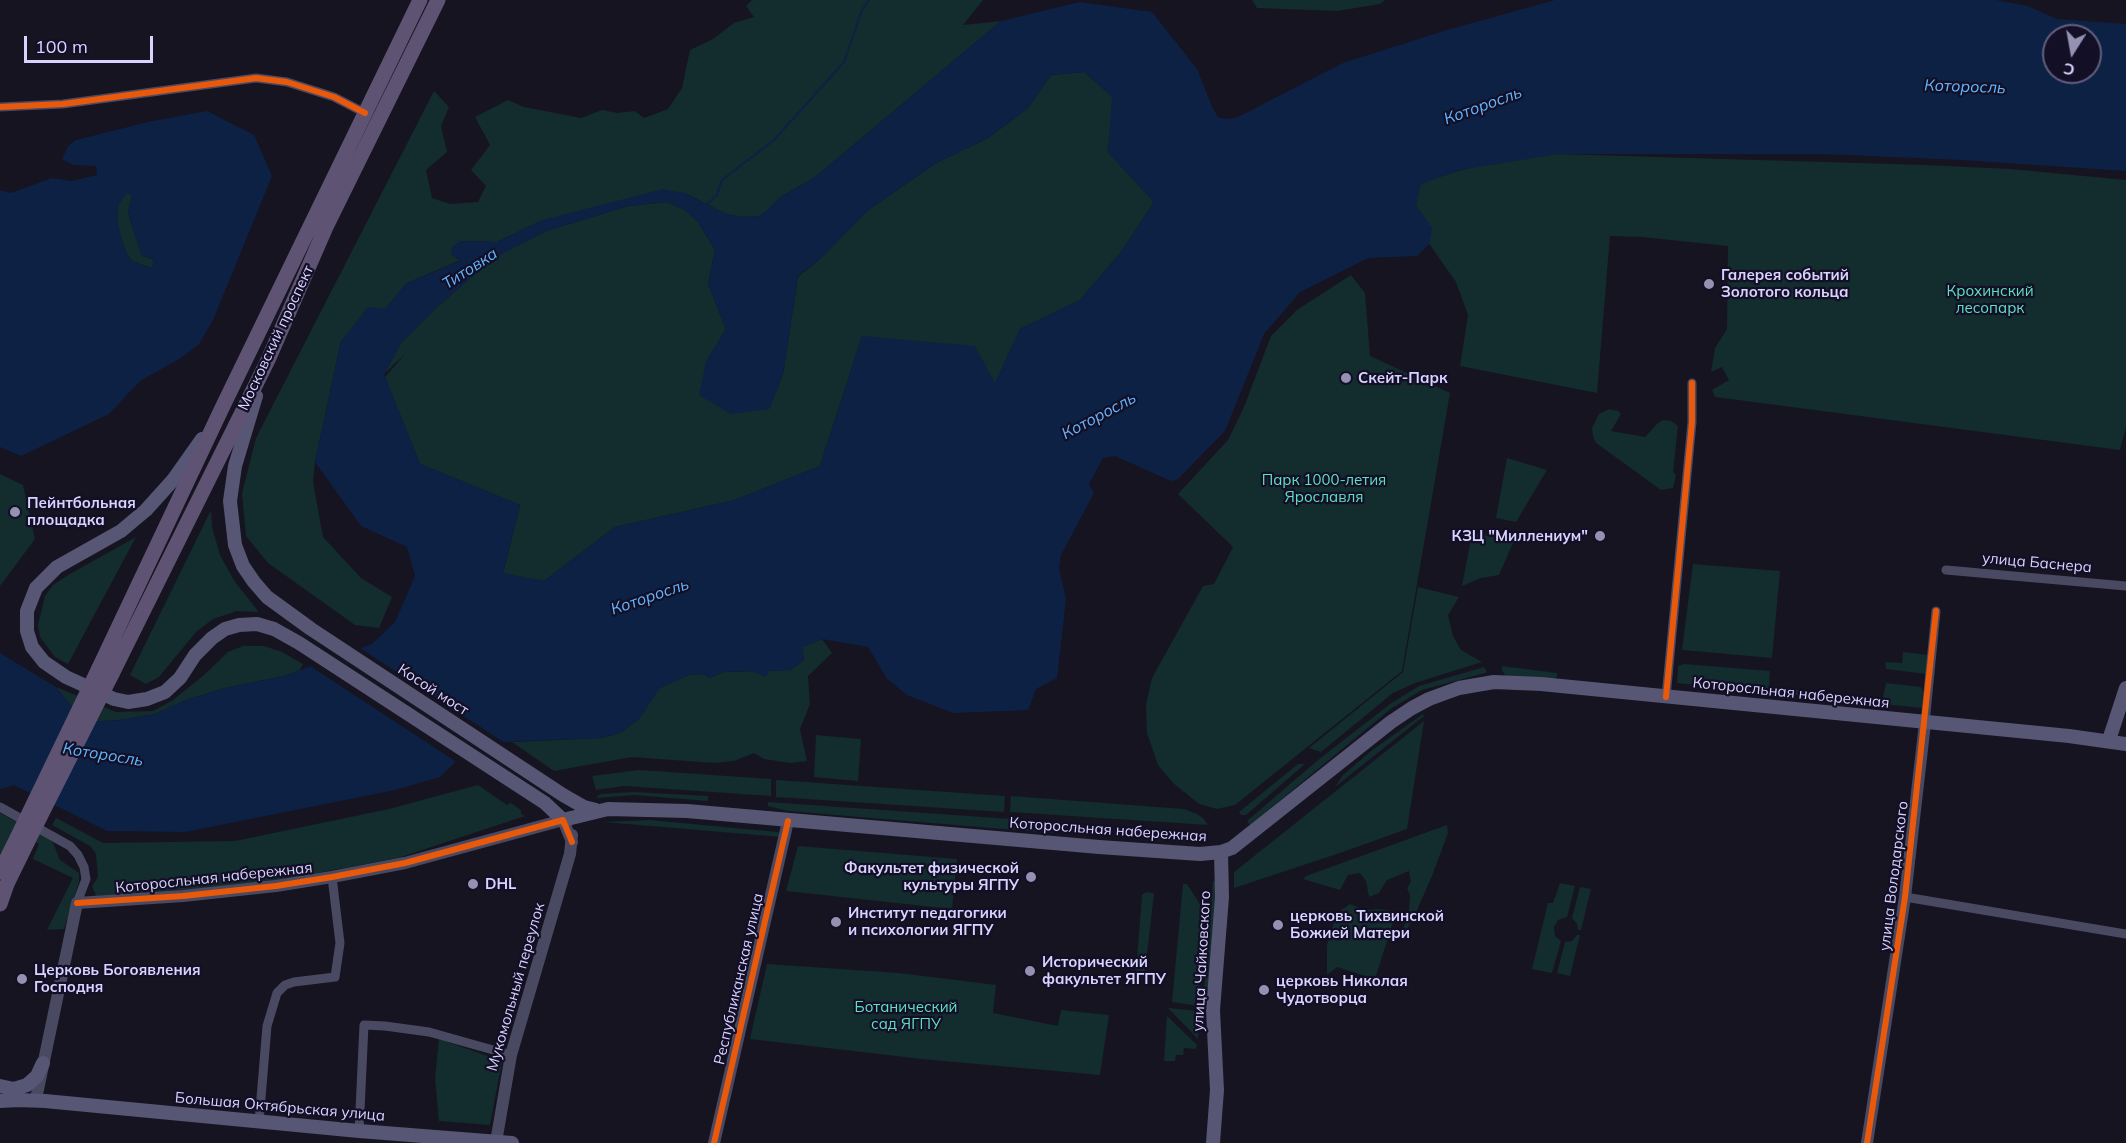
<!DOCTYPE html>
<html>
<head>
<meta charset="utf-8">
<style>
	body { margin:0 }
	#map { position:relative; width:2126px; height:1143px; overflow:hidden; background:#161421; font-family:Mulish,sans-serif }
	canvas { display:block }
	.north { position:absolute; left:2042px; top:24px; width:60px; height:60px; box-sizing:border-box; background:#130f26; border:2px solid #625e7d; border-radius:50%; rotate:191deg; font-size:16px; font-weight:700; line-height:24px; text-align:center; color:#d9d4ff }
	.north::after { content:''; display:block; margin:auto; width:21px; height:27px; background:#9591b1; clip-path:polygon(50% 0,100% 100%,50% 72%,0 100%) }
	.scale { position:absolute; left:24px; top:36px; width:129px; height:27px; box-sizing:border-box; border:3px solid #d9d4ff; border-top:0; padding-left:8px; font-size:18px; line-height:21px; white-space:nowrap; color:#d9d4ff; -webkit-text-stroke:4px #130f26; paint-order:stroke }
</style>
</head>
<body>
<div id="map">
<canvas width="2126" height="1143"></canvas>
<div class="north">С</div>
<div class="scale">100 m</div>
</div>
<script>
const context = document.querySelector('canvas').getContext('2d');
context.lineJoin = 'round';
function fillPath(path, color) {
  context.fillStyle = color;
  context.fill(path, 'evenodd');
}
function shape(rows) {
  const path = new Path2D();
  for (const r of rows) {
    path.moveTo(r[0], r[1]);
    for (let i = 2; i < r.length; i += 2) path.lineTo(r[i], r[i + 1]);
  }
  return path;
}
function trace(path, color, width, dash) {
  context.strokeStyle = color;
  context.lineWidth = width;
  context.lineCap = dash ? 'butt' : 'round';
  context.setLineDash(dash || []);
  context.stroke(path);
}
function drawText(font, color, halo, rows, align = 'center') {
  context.font = font + ' Mulish,sans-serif';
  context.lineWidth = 4.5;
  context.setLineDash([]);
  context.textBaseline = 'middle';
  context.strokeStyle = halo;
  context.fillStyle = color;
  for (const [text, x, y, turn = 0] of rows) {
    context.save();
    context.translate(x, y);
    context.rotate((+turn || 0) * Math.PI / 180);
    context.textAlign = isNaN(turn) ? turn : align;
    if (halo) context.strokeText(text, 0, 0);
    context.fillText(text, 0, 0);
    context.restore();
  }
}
fillPath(shape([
	[752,0,983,0,963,25,1001,21,814,178,780,197,767,211,759,216,742,217,726,214,685,193,543,220,497,242,460,241,461,260,407,283,385,309,341,341,315,462,313,482,323,537,361,578,392,597,379,628,355,625,268,563,246,536,242,493,256,438,434,91,449,107,441,126,447,152,426,170,432,198,450,204,478,202,486,186,471,170,490,145,475,117,508,100,524,107,581,118,602,110,617,113,635,111,644,118,668,109,682,88,690,50,713,39,734,23,754,17,746,6],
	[1252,0,1385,0,1380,4,1337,11,1257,8],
	[1084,72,1113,97,1108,152,1154,202,1121,252,1080,300,1020,329,995,384,862,336,820,466,735,500,615,527,544,581,503,574,520,505,420,464,385,377,405,354,384,374,401,343,436,308,495,257,546,231,628,206,667,202,685,210,698,222,715,250,708,284,726,329,706,362,769,409,783,374,798,277,821,258,867,211,936,163,988,138,1028,108,1051,75],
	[1558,154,1925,165,2010,169,2126,180,2126,427,2120,450,1715,397,1712,390,1729,380,1722,367,1711,372,1715,348,1727,329,1728,246,1642,237,1610,236,1597,393,1460,366,1468,315,1456,282,1409,215,1415,184,1491,161],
	[127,192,132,196,128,213,142,256,152,259,154,263,151,268,132,261,126,253,117,223,118,205],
	[1351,275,1365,293,1370,356,1450,393,1402,671,1235,805,1217,809,1199,804,1173,783,1158,765,1147,733,1146,705,1152,678,1203,586,1214,584,1233,547,1178,494,1228,440,1244,407,1271,336,1297,310],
	[1609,409,1618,411,1621,414,1611,431,1645,437,1658,423,1663,420,1671,421,1678,426,1673,472,1676,475,1673,488,1661,490,1596,443,1593,436,1592,428,1599,414],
	[1507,458,1547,470,1516,522,1496,518],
	[0,474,23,485,35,539,0,586],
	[211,510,212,527,220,555,235,582,259,612,237,611,213,619,196,632,159,677,146,684,130,675],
	[1472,533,1514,541,1499,575,1481,578,1462,586],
	[136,537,76,649,68,664,55,657,40,637,38,625,45,596,53,585,68,575],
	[1693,564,1780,571,1772,658,1682,650],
	[1418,587,1459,597,1448,615,1453,636,1461,650,1482,662,1415,683,1393,693,1321,752,1309,748,1403,672],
	[822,639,832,653,808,676,810,704,800,729,807,761,790,763,764,759,754,753,734,761,714,763,632,757,554,771,512,742,601,738,620,733,639,719,659,688,689,675,704,674,709,678,724,672,790,670,804,660,802,647],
	[243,646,264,646,282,652,303,664,300,670,284,676,225,688,186,700,155,714,120,720,84,722,56,687,116,712,153,711,173,700,204,675,228,652],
	[1903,652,1928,655,1926,674,1886,669,1885,662,1902,663],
	[1684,664,1770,671,1769,687,1883,698,1886,683,1921,687,1923,692,1922,708,1677,683,1678,666],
	[1502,666,1557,673,1557,677,1553,680,1506,676,1502,671],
	[1484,667,1487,672,1485,673,1422,690,1392,708,1250,825,1247,821,1318,760,1390,704,1419,686],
	[1423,714,1424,716,1335,787,1342,776,1371,751],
	[1424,721,1407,829,1343,852,1234,888,1234,872],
	[816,735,861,739,858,781,814,777],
	[1298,764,1305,764,1246,815,1241,815,1239,812],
	[639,770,771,779,771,796,624,786,596,790,592,776],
	[776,780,1005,796,1004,812,776,797],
	[478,785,507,805,511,803,521,810,521,814,525,816,398,858,280,880,271,884,96,896,92,886,98,877,96,854,90,846,52,825,56,818,103,843,235,841,389,809],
	[634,792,708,796,708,801,634,795,597,798,598,795,602,794],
	[1011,796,1184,809,1197,814,1203,818,1208,825,1010,812],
	[768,802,1069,823,1068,830,1051,833,788,811,768,806],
	[0,813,49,839,53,843,60,860,79,873,79,882,64,929,47,930,73,878,33,859,39,844,14,832,0,855],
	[650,820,778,832,781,837,603,822],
	[1447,825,1448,833,1432,876,1414,917,1400,941,1409,910,1410,895,1407,888,1411,882,1409,871,1387,880,1379,893,1369,897,1366,881,1360,873,1348,875,1340,890,1303,879,1306,876],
	[1135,828,1199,832,1200,837,1196,842,1152,840,1150,832,1142,831,1139,833,1140,836,1135,835],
	[798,846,957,859,952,909,786,891],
	[1213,881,1217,882,1208,1007,1203,1006],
	[1560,883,1575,886,1567,917,1558,920,1554,927,1555,936,1561,941,1552,973,1532,969,1548,903,1553,903],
	[1183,884,1187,884,1205,912,1198,1006,1172,1002],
	[1580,887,1591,889,1581,930,1578,930,1577,924,1572,918],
	[1146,892,1154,893,1145,972,1136,971,1142,895],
	[1350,904,1365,910,1379,909,1392,911,1395,916,1375,979,1337,967,1327,975,1327,945,1337,913],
	[1577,935,1580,935,1570,976,1557,973,1565,942,1572,941],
	[767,964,899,973,996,985,993,1013,1058,1026,1061,1010,1109,1015,1100,1075,922,1059,750,1039],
	[1168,1008,1198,1011,1198,1039],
	[1167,1016,1197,1045,1196,1049,1184,1048,1183,1055,1176,1055,1175,1061,1164,1061],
	[439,1039,502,1061,490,1125,439,1121,435,1078]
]), '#132c2d');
fillPath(shape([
	[1555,0,1996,0,2028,6,2057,19,2126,24,2126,171,1962,160,1824,154,1558,154,1460,170,1421,184,1416,205,1432,228,1429,244,1417,256,1368,258,1300,292,1264,334,1225,431,1178,479,1171,481,1115,456,1103,458,1089,484,1094,493,1061,555,1059,568,1066,599,1057,678,1036,689,1028,710,953,713,907,695,887,679,868,647,822,639,803,647,804,660,790,670,769,671,766,677,752,671,724,672,709,678,704,674,689,675,660,688,639,719,620,733,601,738,502,742,464,753,440,777,395,790,185,832,107,831,14,785,0,789,0,653,56,687,84,722,120,720,155,714,186,700,225,688,284,676,372,644,395,622,415,576,407,547,361,526,315,462,341,341,368,307,385,309,407,283,460,261,451,254,452,247,460,241,497,242,543,220,663,189,685,193,726,214,742,217,759,216,767,211,780,197,814,178,1001,21,1080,2,1152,12,1197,69,1213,109,1219,118,1229,119,1238,117,1343,63,1447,30],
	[2054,36,2090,36,2090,72,2054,72],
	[1084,72,1112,97,1108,152,1154,202,1121,252,1080,300,1020,329,995,383,975,346,862,336,820,466,735,500,615,527,544,581,503,573,520,505,420,464,384,374,401,343,436,308,496,257,546,231,628,206,667,202,685,210,698,222,715,250,708,284,726,329,706,362,699,395,731,414,769,409,783,374,798,276,821,258,867,211,936,163,988,138,1028,108,1051,75],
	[207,111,254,135,272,176,213,320,199,344,181,358,140,381,109,414,21,456,0,447,0,190,11,193,52,178,72,181,97,175,96,166,73,165,62,159,68,146,76,140,148,122],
	[127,193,132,196,128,213,142,256,152,259,154,263,151,268,132,261,126,253,117,223,118,205]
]), '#0d2144');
fillPath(shape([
	[357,646,508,745,466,755,458,763,307,664]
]), '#161421');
trace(shape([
	[707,204,717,195,722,180,774,140,844,62,862,10,869,0]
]), '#0d2144', 2);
trace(shape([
	[0,107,63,104,256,78,287,82,334,97,365,113],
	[1946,570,2126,586],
	[1666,697,1692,422,1692,383],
	[1925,723,1936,611],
	[0,807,70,846,78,855,84,867,86,879,77,903],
	[1905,897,2126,934],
	[259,1122,267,1026,277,993,285,985,294,982,335,977,340,943,332,877],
	[359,1131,364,1025,385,1026,429,1032,511,1055]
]), '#4a4962', 9);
trace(shape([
	[36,1099,77,903,183,896,276,886,332,877,405,863,563,820,572,842],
	[496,1142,511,1055,570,854,572,835],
	[714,1143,788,821],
	[1867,1143,1905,897,1925,723]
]), '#4a4962', 12);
trace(shape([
	[256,396,235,466,230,501,235,545,243,566,254,582,267,597,311,629,563,795,584,807,596,810],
	[202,439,173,480,146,510,121,531,57,567,36,588,27,611,27,631,32,647,44,662,66,677,114,699,128,702,147,699,165,692,180,678,195,655,212,638,225,629,239,625,257,624,274,629,299,643,545,803,563,820,608,809,687,811,1099,847,1200,854,1221,852,1232,848,1391,722,1412,708,1429,699,1459,688,1494,682,1541,684,2069,736,2126,744],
	[2109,740,2126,688],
	[0,1086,14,1089,27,1085,37,1076,43,1063],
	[0,1101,18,1100,45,1101,359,1131,512,1143],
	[1213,1143,1217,1090,1213,1010,1222,897,1221,852]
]), '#575674', 14);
trace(shape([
	[99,668,222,408,420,0],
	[112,674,268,360,326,227,438,0],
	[0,872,17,838],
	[0,904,7,884,27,843]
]), '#5e5373', 15);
trace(shape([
	[17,838,99,668],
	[27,843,112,674]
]), '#5e5373', 15);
trace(shape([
	[0,107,63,104,256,78,287,82,334,97,365,113],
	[1666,697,1692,422,1692,383],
	[77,903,183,896,276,886,332,877,405,863,563,820,572,842],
	[714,1143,788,821],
	[1867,1143,1905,897,1936,611]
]), '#e8590c', 6);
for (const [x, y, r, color] of [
	[1709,284,6,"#9591b1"],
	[1346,378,6,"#9591b1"],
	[15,512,6,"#9591b1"],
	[1600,536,6,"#9591b1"],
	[1031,877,6,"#9591b1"],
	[473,884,6,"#9591b1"],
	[836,922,6,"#9591b1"],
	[1278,925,6,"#9591b1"],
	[1030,971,6,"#9591b1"],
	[22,979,6,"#9591b1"],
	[1264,990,6,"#9591b1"]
]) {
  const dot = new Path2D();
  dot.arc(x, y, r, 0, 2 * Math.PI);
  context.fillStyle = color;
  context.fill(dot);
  trace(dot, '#130f26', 2);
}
drawText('bold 15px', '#d9d4ff', '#130f26', [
	["Галерея событий",1721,275],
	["Золотого кольца",1721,292],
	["Скейт-Парк",1358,378],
	["Пейнтбольная",27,503],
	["площадка",27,520],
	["КЗЦ \"Миллениум\"",1588,536,"right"],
	["Факультет физической",1019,868,"right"],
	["культуры ЯГПУ",1019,885,"right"],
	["DHL",485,884],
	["Институт педагогики",848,913],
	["и психологии ЯГПУ",848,930],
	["церковь Тихвинской",1290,916],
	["Божией Матери",1290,933],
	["Исторический",1042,962],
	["факультет ЯГПУ",1042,979],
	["Церковь Богоявления",34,970],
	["Господня",34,987],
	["церковь Николая",1276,981],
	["Чудотворца",1276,998]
], 'left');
drawText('15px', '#5fe0c0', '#130f26', [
	["Крохинский",1990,291],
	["лесопарк",1990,308],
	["Парк 1000-летия",1324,480],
	["Ярославля",1324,497],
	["Ботанический",906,1007],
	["сад ЯГПУ",906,1024]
]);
drawText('15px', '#d9d4ff', '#130f26', [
	["Московский проспект",276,338,-65],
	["улица Баснера",2037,563,5],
	["Косой мост",433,690,33],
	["Которосльная набережная",1791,693,6],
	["Которосльная набережная",1108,830,4],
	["улица Володарского",1894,876,-83],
	["Которосльная набережная",214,878,-6],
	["улица Чайковского",1202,961,-87],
	["Республиканская улица",739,979,-77],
	["Мукомольный переулок",516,987,-74],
	["Большая Октябрьская улица",280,1107,5]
]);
drawText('italic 16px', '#62b6ff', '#130f26', [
	["Которосль",1965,87,2],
	["Которосль",1483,106,-20],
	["Титовка",470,269,-33],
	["Которосль",1099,416,-28],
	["Которосль",650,597,-19],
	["Которосль",103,755,9]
]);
</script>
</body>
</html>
